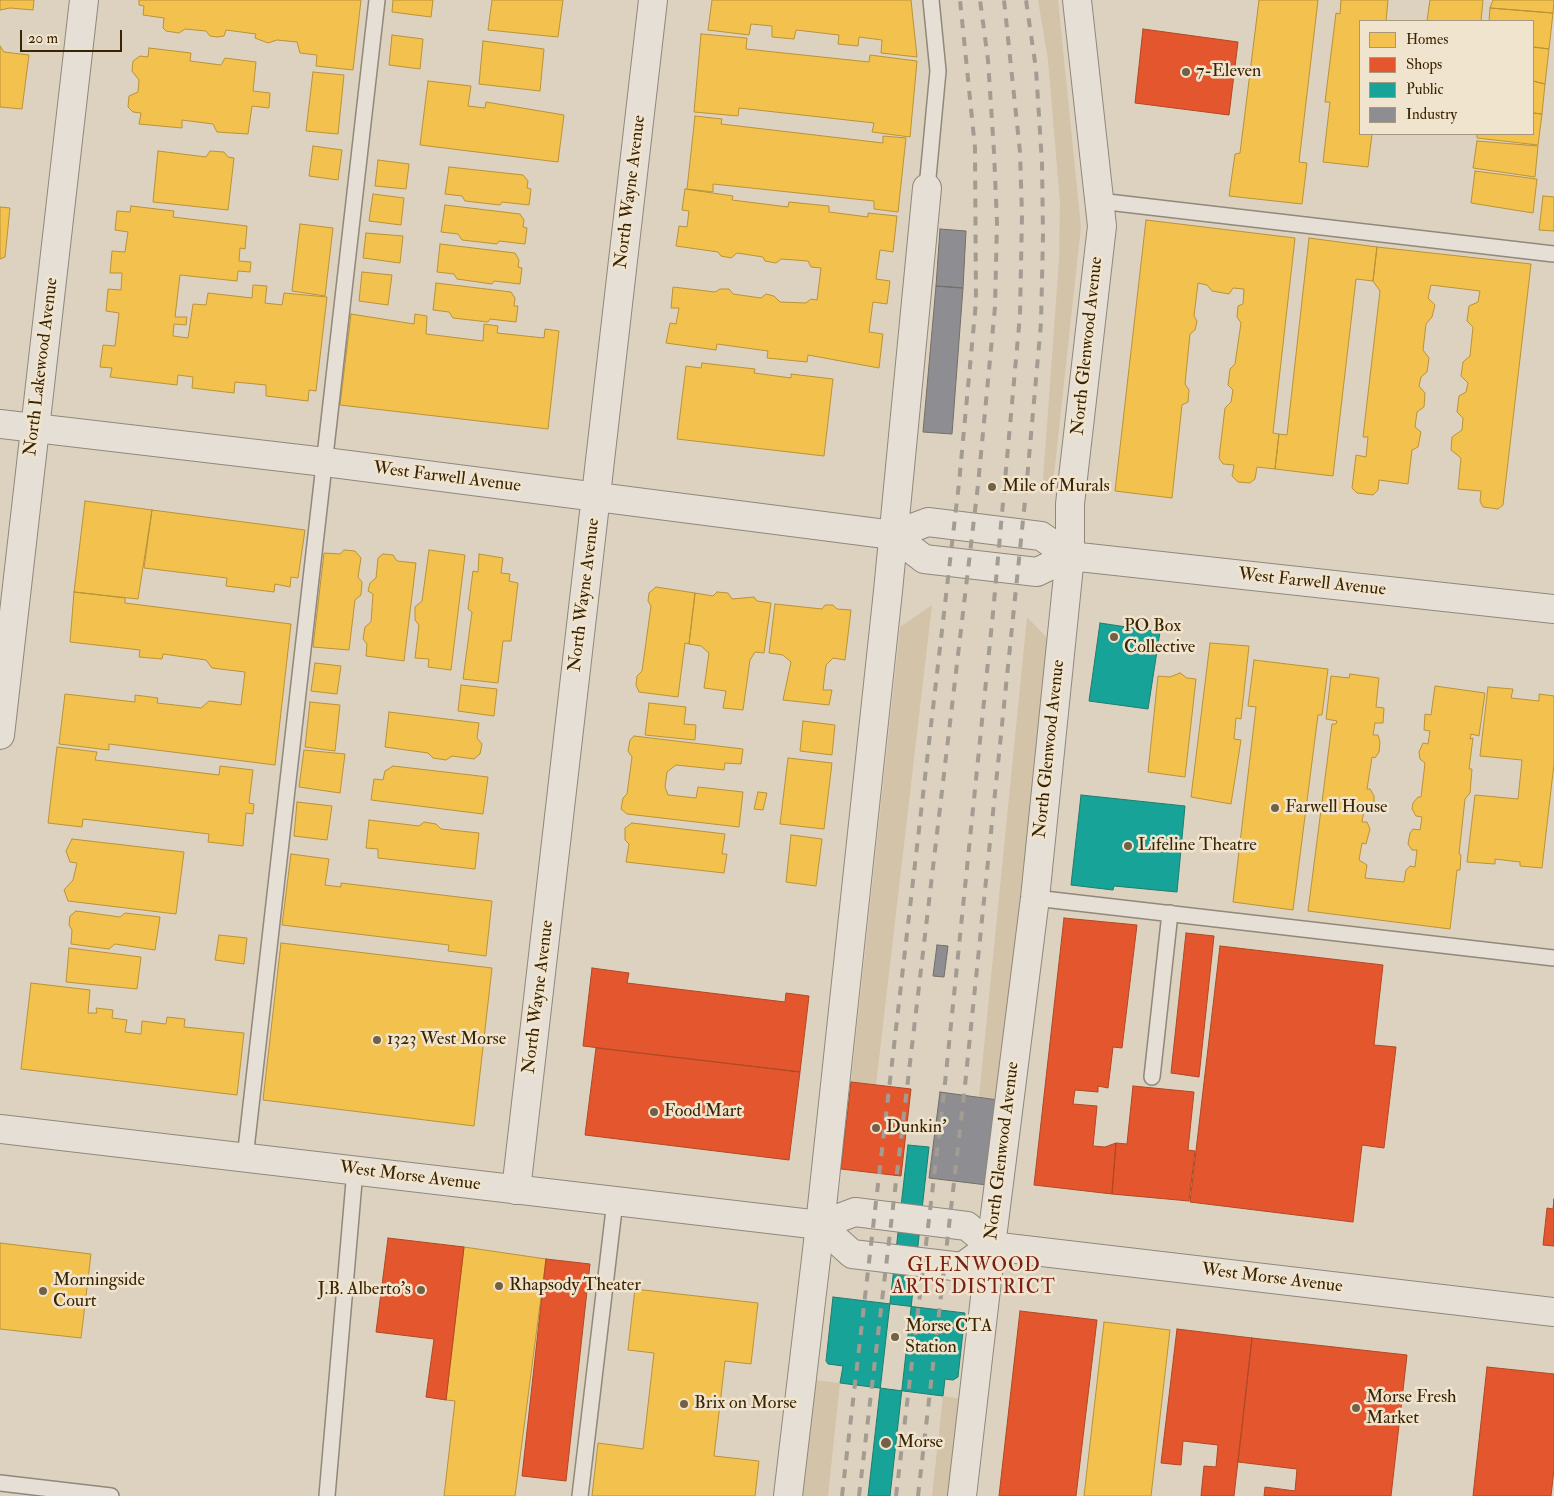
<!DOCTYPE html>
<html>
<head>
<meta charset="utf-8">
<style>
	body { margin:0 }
	#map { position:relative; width:1554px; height:1496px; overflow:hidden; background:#ddd2c0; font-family:"IM FELL Double Pica",serif }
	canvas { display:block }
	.legend { position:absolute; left:1359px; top:20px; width:175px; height:115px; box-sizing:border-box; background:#f1e4ce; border:1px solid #a7977c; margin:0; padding:6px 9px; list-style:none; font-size:15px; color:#392402 }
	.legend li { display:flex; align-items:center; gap:10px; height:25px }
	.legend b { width:25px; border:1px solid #a7977c }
	.scale { position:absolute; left:20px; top:30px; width:102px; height:22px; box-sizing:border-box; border:2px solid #392402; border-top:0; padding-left:6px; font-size:15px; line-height:18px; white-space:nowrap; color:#392402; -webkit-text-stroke:4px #f1e4ce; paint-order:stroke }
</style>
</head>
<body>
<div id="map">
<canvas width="1554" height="1496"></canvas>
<ul class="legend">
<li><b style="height:14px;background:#f2c14e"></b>Homes</li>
<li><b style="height:14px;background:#e4572e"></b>Shops</li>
<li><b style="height:14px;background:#17a398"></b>Public</li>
<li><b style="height:14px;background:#8d8d92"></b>Industry</li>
</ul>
<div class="scale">20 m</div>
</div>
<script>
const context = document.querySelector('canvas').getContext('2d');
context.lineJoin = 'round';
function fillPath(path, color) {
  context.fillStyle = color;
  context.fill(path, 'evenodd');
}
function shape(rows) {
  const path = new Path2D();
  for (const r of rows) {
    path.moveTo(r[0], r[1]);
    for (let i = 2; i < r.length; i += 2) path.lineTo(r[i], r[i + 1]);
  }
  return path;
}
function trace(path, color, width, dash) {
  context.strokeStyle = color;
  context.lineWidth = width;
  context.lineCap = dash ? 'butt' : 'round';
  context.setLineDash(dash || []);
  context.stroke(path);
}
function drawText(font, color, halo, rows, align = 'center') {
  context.font = font + ' "IM FELL Double Pica",serif';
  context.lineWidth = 5;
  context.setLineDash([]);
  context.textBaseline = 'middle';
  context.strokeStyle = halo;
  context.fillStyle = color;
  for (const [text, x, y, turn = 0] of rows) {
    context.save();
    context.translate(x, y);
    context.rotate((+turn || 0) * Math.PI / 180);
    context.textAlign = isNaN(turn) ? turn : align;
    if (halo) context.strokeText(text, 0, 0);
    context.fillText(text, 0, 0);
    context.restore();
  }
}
fillPath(shape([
	[1038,0,1058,0,1081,227,1053,484,1042,493,1059,260,1060,203,1048,60],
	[932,605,876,1085,851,1082,900,627],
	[1027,617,1051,642,998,1100,979,1097],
	[815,1380,840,1383,828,1496,803,1496],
	[943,1396,963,1399,952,1496,932,1496]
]), '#d3c4a9');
const homes = shape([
	[0,0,34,0,33,10,10,8,0,10,0,0],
	[139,0,361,0,353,70,316,66,317,55,300,53,297,42,277,40,268,43,255,38,256,34,226,30,224,36,217,37,210,36,206,31,185,29,179,33,166,31,163,28,164,18,143,15,144,6,139,5,139,0],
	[393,0,433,0,431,17,392,12,393,0],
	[492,0,563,0,558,37,488,30,492,0],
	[712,0,911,0,917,57,881,53,882,40,859,37,858,46,838,44,839,35,796,30,794,39,772,37,772,26,751,24,749,35,708,30,712,0],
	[1259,0,1318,0,1299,162,1307,163,1302,204,1229,196,1235,154,1240,153,1259,0],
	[1341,0,1388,0,1386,21,1360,21,1360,134,1372,134,1368,167,1323,162,1330,102,1325,102,1336,13,1340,14,1341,0],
	[1430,0,1483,0,1481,21,1427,21,1430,0],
	[1493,0,1554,0,1553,13,1490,8,1493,0],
	[1490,8,1553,13,1549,49,1533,47,1533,21,1489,21,1490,8],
	[701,34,747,38,746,49,869,62,870,55,917,61,910,137,872,132,874,123,739,108,738,116,694,112,701,34],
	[392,35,423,39,420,69,389,65,392,35],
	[483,41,544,49,540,91,479,84,483,41],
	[0,46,4,52,29,55,22,109,0,107,0,46],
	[1533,47,1549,49,1545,84,1533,81,1533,47],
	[149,48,191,53,190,61,221,65,225,58,256,62,253,91,270,93,269,108,252,106,248,134,217,132,213,124,182,120,182,128,139,124,141,113,133,112,128,107,129,96,138,92,139,80,132,71,133,61,140,56,148,57,149,48],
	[313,72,344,75,338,134,306,131,313,72],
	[428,81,471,86,468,106,485,108,486,102,564,115,558,162,420,145,428,81],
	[1533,81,1545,84,1542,114,1533,113,1533,81],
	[1533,113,1542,114,1538,145,1477,138,1477,134,1533,134,1533,113],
	[695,116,722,119,721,124,883,143,883,136,906,138,898,212,874,209,874,201,713,184,713,192,687,189,695,116],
	[1477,141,1538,146,1535,177,1473,168,1477,141],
	[313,146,342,150,338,180,309,176,313,146],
	[158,151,206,157,210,151,224,152,228,157,234,158,228,210,153,202,158,151],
	[378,160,409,164,406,189,375,186,378,160],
	[449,167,523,175,528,181,527,188,531,189,529,205,502,202,500,205,465,201,462,196,445,194,449,167],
	[1475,171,1537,179,1533,213,1471,203,1475,171],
	[685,189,733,196,732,200,788,207,789,202,829,206,829,212,868,217,868,213,897,216,893,252,880,250,876,279,890,281,887,304,873,302,869,332,883,334,879,368,808,355,807,362,767,358,768,351,717,344,716,350,666,343,670,323,676,324,679,308,671,308,673,287,715,292,720,289,729,289,733,294,761,298,766,294,774,296,780,302,806,303,811,299,817,300,821,268,811,267,808,261,781,259,776,263,765,261,763,257,737,253,731,258,721,256,718,252,676,246,679,226,687,227,689,211,682,210,685,189],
	[373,194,404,198,401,225,369,221,373,194],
	[1543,196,1554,197,1554,231,1539,230,1543,196],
	[445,205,520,214,524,220,523,227,527,228,525,244,499,241,497,244,462,240,458,234,441,232,445,205],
	[131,206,174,211,173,217,247,226,245,249,240,248,239,261,251,262,250,272,238,271,237,281,180,275,175,317,187,317,186,325,174,324,173,336,188,338,193,304,206,305,208,293,252,298,253,285,267,286,265,303,282,305,284,293,327,297,316,391,309,390,308,401,266,396,266,385,235,382,234,393,192,388,193,377,178,375,177,385,110,377,112,368,100,367,103,345,115,346,119,313,106,311,108,289,121,290,122,273,110,273,112,251,125,252,128,232,115,230,117,211,130,212,131,206],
	[0,207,10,208,5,257,0,259,0,207],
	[1146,220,1295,238,1273,433,1279,434,1275,469,1257,467,1255,479,1250,483,1238,482,1232,476,1234,465,1223,464,1219,458,1225,408,1231,402,1233,390,1228,385,1230,369,1235,364,1241,323,1237,317,1238,306,1243,304,1244,289,1233,288,1229,294,1212,291,1207,285,1198,283,1194,316,1197,321,1195,330,1190,334,1185,384,1189,390,1188,402,1182,405,1172,498,1115,491,1146,220],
	[300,224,333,228,325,296,292,291,300,224],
	[366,233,403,236,400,263,363,258,366,233],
	[1309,238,1377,247,1373,281,1356,279,1333,476,1275,469,1279,434,1287,435,1309,238],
	[440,244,515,253,519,260,518,267,522,268,520,284,494,281,492,284,457,279,454,274,437,272,440,244],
	[1377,247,1531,264,1503,505,1498,509,1483,507,1480,501,1481,491,1458,489,1461,458,1451,450,1452,437,1462,430,1463,418,1457,412,1459,396,1466,392,1468,383,1461,376,1463,362,1470,356,1473,327,1467,321,1469,306,1478,302,1480,291,1431,285,1428,298,1435,305,1432,317,1426,324,1423,350,1429,358,1427,372,1421,377,1419,386,1425,393,1424,407,1417,412,1415,427,1421,432,1418,447,1412,450,1408,484,1379,480,1378,490,1373,495,1357,493,1352,488,1356,455,1366,457,1368,437,1363,437,1380,291,1373,281,1377,247],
	[362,272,392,275,388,305,359,301,362,272],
	[436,283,511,292,515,298,514,306,518,306,516,322,490,319,488,322,453,318,449,312,433,310,436,283],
	[351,314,414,324,415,314,427,316,426,334,483,341,484,324,498,326,497,333,544,338,545,329,559,331,548,429,340,405,351,314],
	[702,363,755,369,754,373,791,378,791,374,833,379,824,456,677,439,686,366,701,368,702,363],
	[85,501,152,510,138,599,74,592,85,501],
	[152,510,305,530,298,578,291,577,290,587,275,584,274,592,226,586,227,578,144,568,152,510],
	[344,550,355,551,361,558,358,577,362,582,361,595,355,600,349,650,313,647,324,553,340,554,344,550],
	[429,550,465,555,451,670,428,667,429,659,415,658,419,625,415,620,415,607,422,601,429,550],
	[383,554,393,555,397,561,416,563,404,661,366,656,367,644,363,639,365,627,371,622,373,594,368,591,370,583,376,578,378,558,383,554],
	[479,554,503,558,501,573,510,574,509,581,518,583,511,641,503,641,498,683,463,679,472,612,468,609,473,571,478,572,479,554],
	[656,587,695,593,689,644,685,643,678,697,639,692,636,685,637,676,642,671,651,606,648,601,649,593,656,587],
	[74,592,125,598,125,603,291,624,275,765,109,744,109,750,59,744,65,694,135,702,135,695,158,698,157,703,201,708,209,701,241,705,245,672,212,668,206,660,163,654,162,659,139,657,140,650,70,642,74,592],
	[717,592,728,593,732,599,754,597,757,601,771,603,764,653,755,652,750,660,743,710,723,708,726,691,704,688,709,653,701,646,689,644,695,593,713,596,717,592],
	[775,604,822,609,825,605,833,605,837,609,851,610,845,660,833,658,826,665,823,690,832,690,829,705,783,700,791,662,783,655,769,653,775,604],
	[1210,643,1249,646,1241,719,1236,718,1234,739,1241,740,1231,804,1191,797,1210,643],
	[1254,660,1328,669,1322,715,1318,715,1293,910,1233,902,1256,707,1248,706,1254,660],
	[315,663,341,666,337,694,311,691,315,663],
	[1180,673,1187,678,1196,679,1185,777,1148,772,1158,676,1170,677,1180,673],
	[1350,674,1379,678,1376,707,1384,708,1383,723,1375,723,1373,735,1378,735,1380,742,1379,752,1375,758,1372,757,1367,789,1370,789,1374,796,1374,806,1369,811,1364,810,1362,822,1367,822,1370,829,1366,844,1362,843,1359,860,1367,865,1365,878,1404,882,1406,870,1410,866,1415,867,1417,850,1412,850,1408,844,1410,833,1413,829,1420,830,1422,817,1416,816,1412,809,1413,803,1418,797,1421,797,1425,763,1420,759,1419,752,1423,743,1428,744,1430,731,1424,730,1425,714,1431,715,1435,686,1485,693,1479,736,1471,734,1470,739,1473,738,1469,769,1472,769,1470,793,1465,799,1459,854,1461,855,1460,870,1457,870,1450,929,1308,911,1332,724,1336,724,1337,721,1326,719,1331,676,1349,678,1350,674],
	[461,685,497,689,494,716,458,711,461,685],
	[1488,687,1513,689,1511,698,1539,701,1539,694,1554,696,1554,764,1542,868,1520,866,1520,862,1495,859,1495,864,1467,862,1475,795,1518,799,1522,760,1480,756,1488,687],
	[310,702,340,705,335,751,305,747,310,702],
	[649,703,686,707,684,724,696,725,695,740,645,735,649,703],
	[389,712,479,723,477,738,482,744,480,754,474,759,452,756,446,760,433,758,428,753,385,747,389,712],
	[803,721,835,725,832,755,800,751,803,721],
	[634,736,743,749,741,764,725,763,724,770,676,765,667,772,665,787,668,795,696,798,698,787,743,792,739,827,627,814,621,809,623,798,627,794,632,757,628,751,630,740,634,736],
	[57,747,97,752,95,760,219,775,220,766,253,770,249,803,254,804,253,814,246,813,243,846,208,842,209,834,83,819,82,827,48,823,57,747],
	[304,750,345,754,340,793,299,787,304,750],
	[788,758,832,763,824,829,780,824,788,758],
	[393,766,488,777,483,814,371,800,374,779,383,780,385,771,393,766],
	[758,792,767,793,763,810,754,809,758,792],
	[297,802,332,806,327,840,294,836,297,802],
	[369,820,419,826,424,822,436,824,441,829,479,833,475,869,378,858,378,849,366,848,369,820],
	[632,823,725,834,722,854,727,854,724,873,626,862,629,844,625,840,625,828,632,823],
	[791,835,822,839,816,886,786,882,791,835],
	[72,839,184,852,176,914,68,901,64,890,73,880,77,863,70,862,66,851,72,839],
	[291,854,329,859,325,885,341,887,341,883,492,901,486,956,448,951,449,945,282,925,291,854],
	[76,911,120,917,125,913,160,917,155,950,115,944,109,949,71,944,72,930,69,925,70,916,76,911],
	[219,935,247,938,244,964,215,960,219,935],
	[281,943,492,968,474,1126,263,1100,281,943],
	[69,948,141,957,137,989,66,982,69,948],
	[31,983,90,990,88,1013,97,1013,96,1008,113,1010,112,1018,127,1020,125,1032,141,1034,142,1021,166,1024,167,1017,185,1019,184,1027,244,1033,237,1095,21,1069,31,983],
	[0,1243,91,1254,81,1338,0,1329,0,1243],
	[464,1247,546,1259,515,1496,444,1496,455,1401,446,1400,464,1247],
	[635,1289,758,1303,751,1364,725,1361,714,1456,759,1461,755,1496,592,1496,598,1443,643,1449,654,1353,628,1350,635,1289],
	[1104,1322,1170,1330,1151,1496,1084,1496,1104,1322]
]);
fillPath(homes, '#f2c14e');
trace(homes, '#ba9237', 1);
const shops = shape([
	[1143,29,1238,42,1229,115,1135,103,1143,29],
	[1064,918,1137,925,1122,1048,1113,1047,1108,1088,1098,1086,1098,1092,1075,1090,1073,1104,1097,1106,1093,1146,1105,1147,1116,1143,1112,1194,1034,1185,1064,918],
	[1186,933,1214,936,1199,1077,1171,1073,1186,933],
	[1220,946,1383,965,1374,1045,1396,1047,1384,1148,1362,1145,1353,1222,1190,1202,1220,946],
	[592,968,629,973,627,983,785,1002,786,993,809,996,800,1072,583,1046,592,968],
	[596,1048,800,1072,789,1160,585,1135,596,1048],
	[851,1082,911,1089,901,1176,841,1169,851,1082],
	[1133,1086,1194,1092,1188,1150,1195,1151,1189,1201,1112,1194,1116,1143,1127,1144,1133,1086],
	[1554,1199,1554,1246,1543,1245,1547,1208,1553,1209,1554,1199],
	[388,1238,464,1247,446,1400,426,1397,434,1339,376,1332,388,1238],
	[546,1259,590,1264,566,1481,522,1476,546,1259],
	[1020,1311,1097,1320,1076,1496,999,1496,1020,1311],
	[1177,1329,1252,1338,1234,1496,1201,1496,1204,1466,1216,1467,1218,1445,1183,1441,1181,1465,1161,1463,1177,1329],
	[1252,1338,1407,1355,1391,1496,1264,1496,1265,1487,1295,1491,1297,1469,1238,1462,1252,1338],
	[1487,1367,1554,1374,1554,1469,1551,1496,1473,1496,1487,1367]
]);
fillPath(shops, '#e4572e');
trace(shops, '#b14821', 1);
const public = shape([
	[1100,623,1160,632,1148,709,1089,701,1100,623],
	[1081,795,1185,806,1177,892,1114,886,1113,890,1071,885,1081,795],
	[908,1145,929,1147,890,1496,868,1496,908,1145],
	[833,1297,965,1313,958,1377,953,1380,945,1379,943,1396,840,1383,843,1366,828,1364,826,1361,833,1297]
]);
fillPath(public, '#17a398');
trace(public, '#217d6b', 1);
const industry = shape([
	[940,229,966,231,963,288,936,286,940,229],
	[936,286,963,288,952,434,923,432,936,286],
	[937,945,948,946,944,977,933,976,937,945],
	[940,1092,998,1100,987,1185,929,1178,940,1092]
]);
fillPath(industry, '#8d8d92');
trace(industry, '#746e67', 1);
const service = shape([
	[927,188,938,71,931,0],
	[1099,201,1554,254],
	[1035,898,1554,958],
	[1152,1077,1170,913],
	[245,1158,377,0],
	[0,1483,111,1496],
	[327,1496,355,1170],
	[580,1496,615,1201]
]);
const minor = shape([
	[0,424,325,462,893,535,928,522,1041,536,1070,556,1554,609],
	[893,535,924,559,1037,572,1070,556],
	[0,735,84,0],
	[516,1190,653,0],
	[788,1496,820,1225,888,591,927,188],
	[962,1496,991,1246,1035,898,1070,556,1070,504,1102,226,1077,0]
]);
const tertiary = shape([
	[0,1129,820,1225,855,1212,967,1226,991,1246,1554,1312],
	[820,1225,852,1254,962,1267,991,1246]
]);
trace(service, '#91887a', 18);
trace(minor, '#91887a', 30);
trace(tertiary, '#91887a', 30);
trace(service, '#e5dfd5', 15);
trace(minor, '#e5dfd5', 28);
trace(tertiary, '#e5dfd5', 28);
trace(shape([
	[842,1496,959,483,976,302,975,148,960,0],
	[859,1496,978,485,995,307,997,223,994,152,988,60,980,0],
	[896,1496,944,1093,993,613,1020,315,1022,215,1020,152,1004,0],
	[918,1496,964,1095,1026,491,1041,323,1043,235,1042,163,1036,69,1026,0]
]), '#a39c92', 4, [9, 9]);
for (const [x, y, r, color] of [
	[1186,72,5,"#726144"],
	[992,487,5,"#726144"],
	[1114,637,5,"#726144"],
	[1275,808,5,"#726144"],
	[1128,846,5,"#726144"],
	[377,1040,5,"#726144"],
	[654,1112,5,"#726144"],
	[876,1128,5,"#726144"],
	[499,1286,5,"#726144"],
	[421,1290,5,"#726144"],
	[43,1291,5,"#726144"],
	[895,1337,5,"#726144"],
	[684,1404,5,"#726144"],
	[1356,1408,5,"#726144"],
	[886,1443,6,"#726144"]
]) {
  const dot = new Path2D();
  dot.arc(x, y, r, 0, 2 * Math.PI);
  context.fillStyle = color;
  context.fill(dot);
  trace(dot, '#f1e4ce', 2);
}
drawText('18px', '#392402', '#f1e4ce', [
	["7-Eleven",1196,72],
	["Mile of Murals",1002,487],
	["PO Box",1124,627],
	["Collective",1124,648],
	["Farwell House",1285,808],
	["Lifeline Theatre",1138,846],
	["1323 West Morse",387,1040],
	["Food Mart",664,1112],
	["Dunkin'",886,1128],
	["Morningside",53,1281],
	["Court",53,1302],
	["Rhapsody Theater",509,1286],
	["J.B. Alberto's",411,1290,"right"],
	["Morse CTA",905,1327],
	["Station",905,1348],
	["Morse Fresh",1366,1398],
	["Market",1366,1419],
	["Brix on Morse",694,1404],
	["Morse",897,1443]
], 'left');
drawText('18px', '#392402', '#f1e4ce', [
	["North Wayne Avenue",631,192,-83],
	["North Glenwood Avenue",1088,346,-84],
	["North Lakewood Avenue",42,367,-83],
	["West Farwell Avenue",447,478,7],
	["West Farwell Avenue",1312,583,6],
	["North Wayne Avenue",585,595,-83],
	["North Glenwood Avenue",1050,749,-84],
	["North Wayne Avenue",539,997,-83],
	["North Glenwood Avenue",1003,1151,-83],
	["West Morse Avenue",410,1177,7],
	["West Morse Avenue",1272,1279,7]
]);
context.letterSpacing = '1px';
drawText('19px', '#7a1f14', '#f1e4ce', [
	["GLENWOOD",974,1267],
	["ARTS DISTRICT",974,1289]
]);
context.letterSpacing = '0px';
</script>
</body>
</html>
